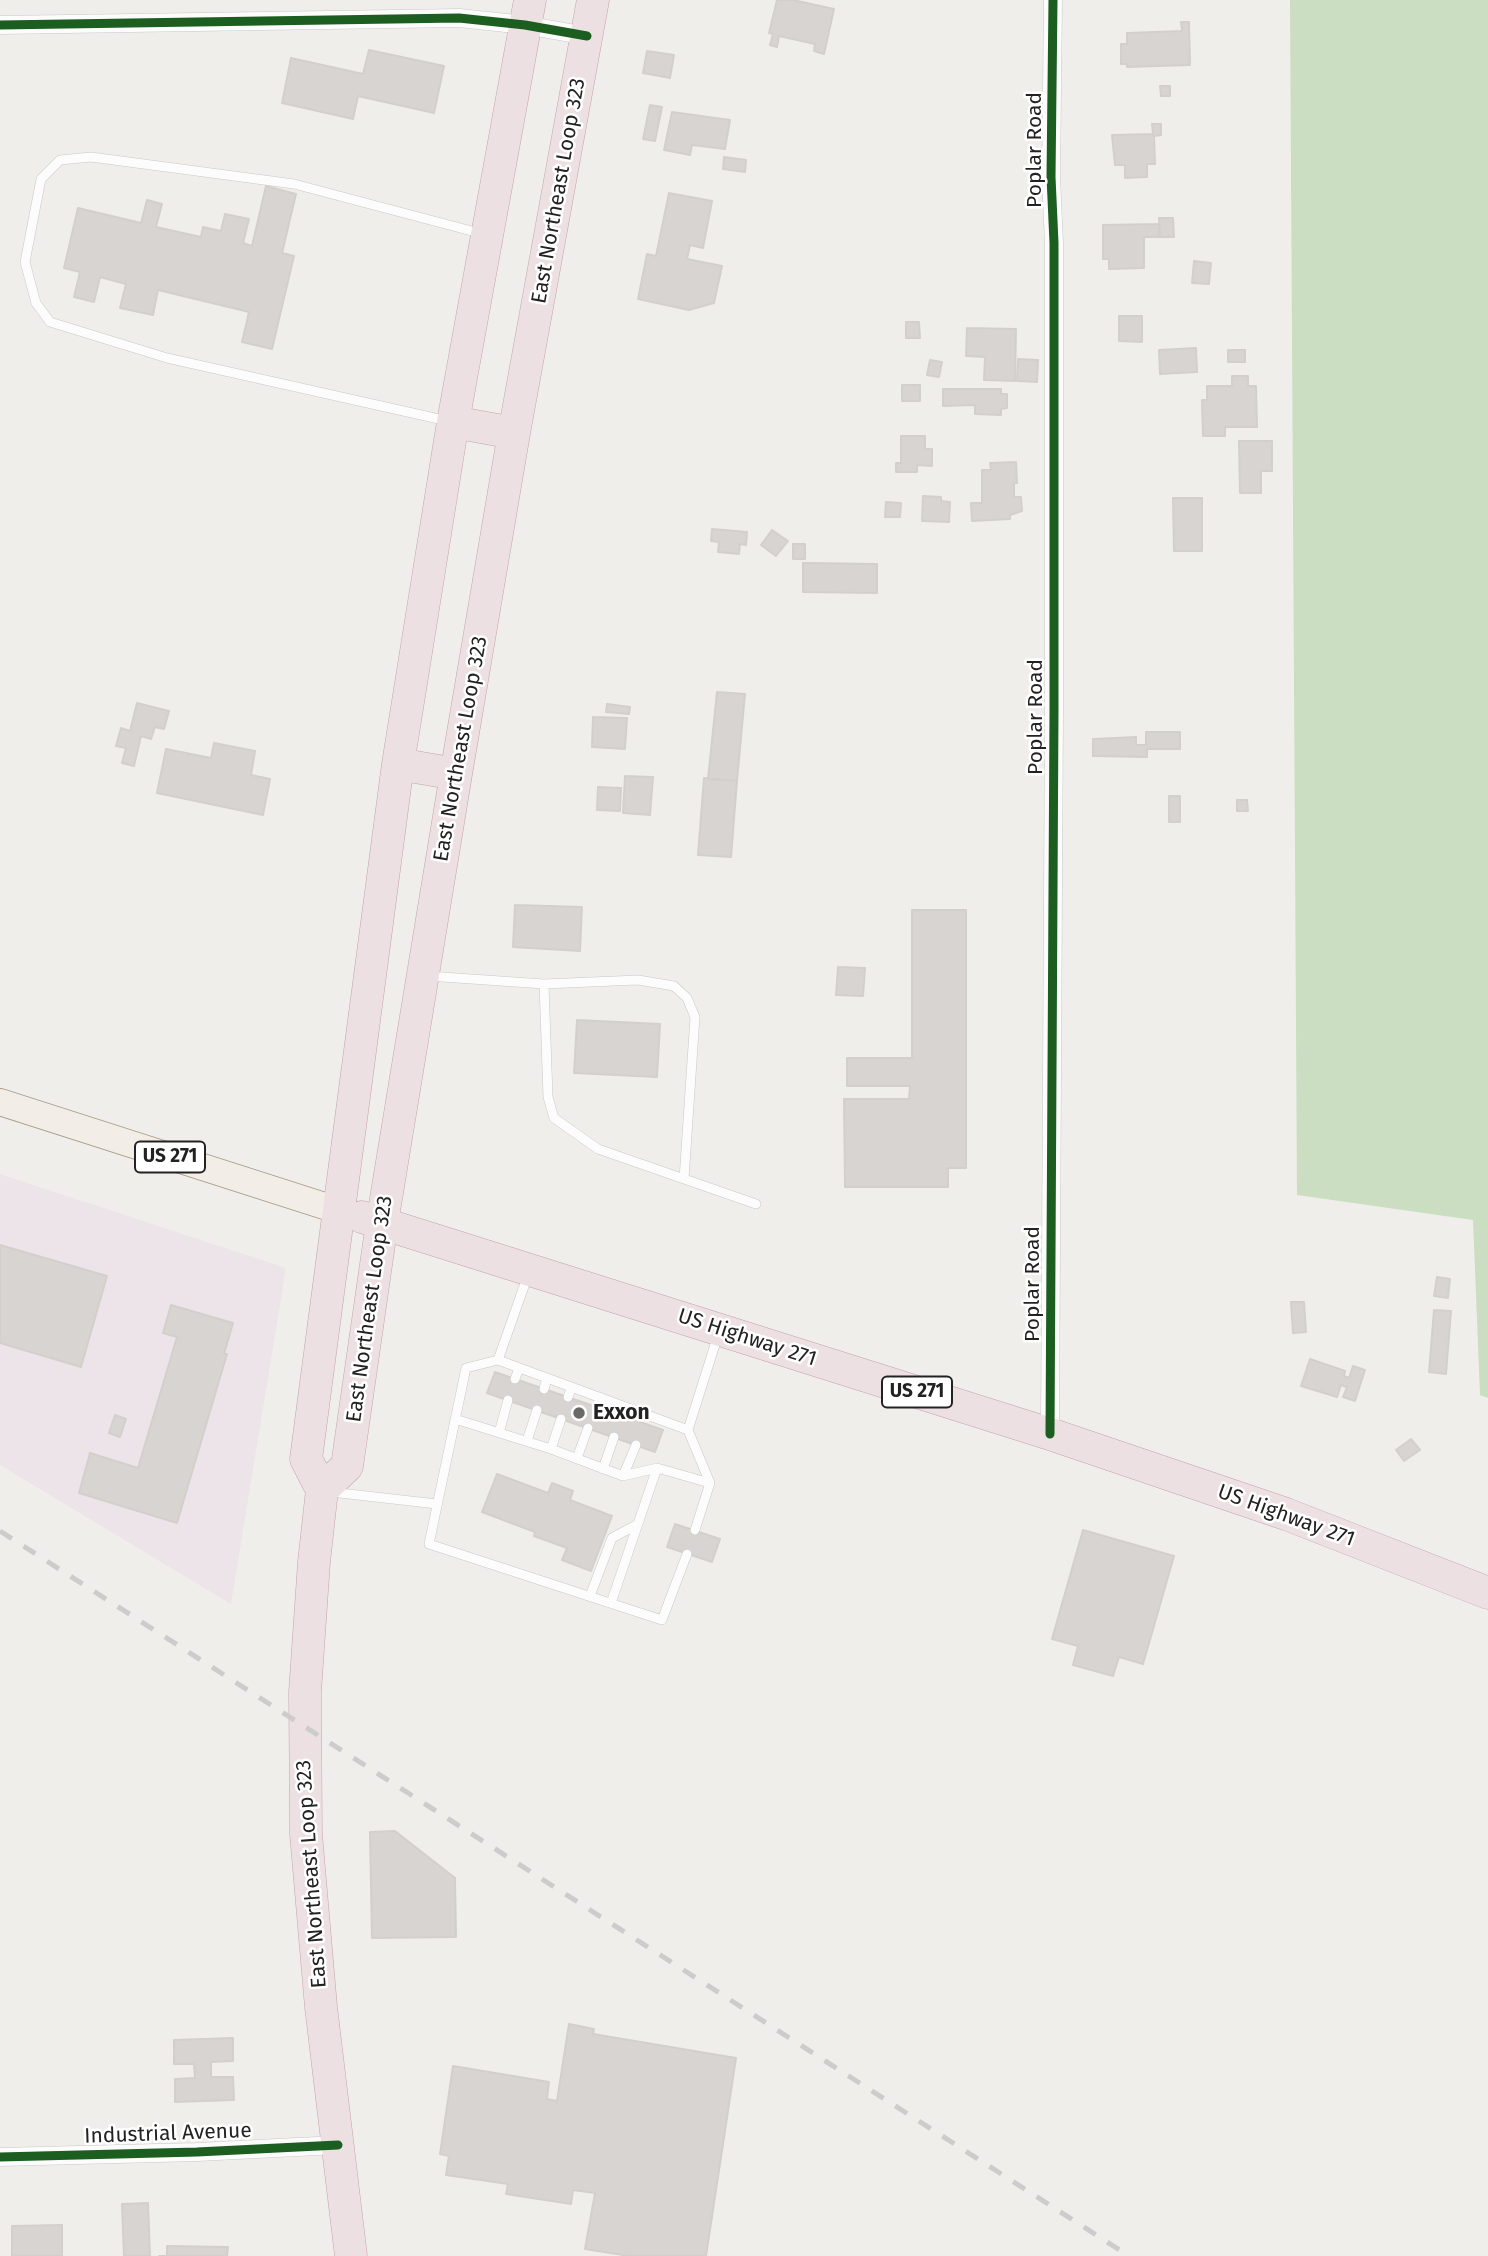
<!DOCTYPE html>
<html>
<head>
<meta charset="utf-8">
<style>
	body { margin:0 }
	canvas { display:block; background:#f0eeeb }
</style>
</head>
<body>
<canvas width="1488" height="2256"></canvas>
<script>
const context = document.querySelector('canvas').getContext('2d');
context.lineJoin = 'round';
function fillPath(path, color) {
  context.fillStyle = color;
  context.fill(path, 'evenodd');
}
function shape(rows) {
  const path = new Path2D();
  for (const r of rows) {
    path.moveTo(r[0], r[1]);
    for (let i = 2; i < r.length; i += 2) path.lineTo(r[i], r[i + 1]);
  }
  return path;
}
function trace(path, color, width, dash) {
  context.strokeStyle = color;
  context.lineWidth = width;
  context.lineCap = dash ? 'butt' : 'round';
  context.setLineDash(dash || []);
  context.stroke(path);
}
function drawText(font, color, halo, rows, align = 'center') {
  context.font = font + ' "Fira Sans",sans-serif';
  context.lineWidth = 5;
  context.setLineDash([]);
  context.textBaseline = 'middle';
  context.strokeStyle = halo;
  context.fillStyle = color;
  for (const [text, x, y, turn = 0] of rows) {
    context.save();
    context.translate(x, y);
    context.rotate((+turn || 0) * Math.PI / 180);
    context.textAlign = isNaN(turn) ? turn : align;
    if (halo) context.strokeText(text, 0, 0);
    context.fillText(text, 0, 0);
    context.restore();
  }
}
fillPath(shape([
	[0,1174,286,1268,231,1604,0,1465]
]), '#ede4e9');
fillPath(shape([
	[1290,0,1488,0,1488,1398,1480,1395,1473,1220,1297,1195]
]), '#cbdec1');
const building = shape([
	[777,0,793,0,834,9,824,54,814,51,815,44,779,36,777,47,770,45,773,34,769,33,777,0],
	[1181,22,1189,22,1190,65,1127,67,1127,64,1121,64,1121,44,1127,44,1127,33,1182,31,1181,22],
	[369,50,444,66,434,113,358,96,353,119,282,103,291,58,363,74,369,50],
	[647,51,674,55,670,78,643,73,647,51],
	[1160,86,1170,86,1170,96,1161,96,1160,86],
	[650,105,662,107,655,141,643,139,650,105],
	[672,112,730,120,725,149,692,145,690,155,664,150,672,112],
	[1152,124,1161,124,1161,135,1154,136,1155,164,1147,164,1147,177,1125,178,1125,165,1115,165,1112,135,1153,134,1152,124],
	[724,157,746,160,745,172,723,169,724,157],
	[266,186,296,194,282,253,294,256,272,349,242,342,249,312,158,290,153,315,120,308,126,284,100,277,94,302,74,297,80,272,64,268,78,208,141,223,147,200,162,204,156,227,201,237,203,227,221,231,225,214,249,219,243,243,252,246,266,186],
	[669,193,712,201,703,248,690,245,687,259,722,266,714,303,689,310,638,299,647,254,656,256,669,193],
	[1159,218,1173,218,1174,237,1160,237,1159,218],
	[1159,224,1159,237,1144,237,1144,268,1109,269,1109,259,1103,259,1103,225,1159,224],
	[1194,261,1211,263,1209,284,1192,283,1194,261],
	[1119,316,1142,316,1142,342,1119,341,1119,316],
	[906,322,919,322,920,338,906,338,906,322],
	[967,328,1016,329,1015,381,984,380,985,357,966,356,967,328],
	[1196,348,1197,372,1160,374,1159,350,1196,348],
	[1228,350,1245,350,1245,362,1228,362,1228,350],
	[1018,359,1038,360,1037,382,1017,381,1018,359],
	[930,360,942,362,939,377,927,375,930,360],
	[1232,376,1248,376,1248,386,1256,386,1257,427,1225,427,1225,436,1203,436,1202,400,1207,400,1207,386,1232,386,1232,376],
	[902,385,920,385,920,401,902,401,902,385],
	[943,389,1001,389,1001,394,1007,394,1007,408,1001,409,1001,415,975,414,975,405,943,406,943,389],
	[901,436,925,436,925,449,932,449,932,466,917,465,917,472,896,472,896,463,901,463,901,436],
	[1239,441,1272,441,1272,471,1261,471,1261,493,1240,493,1239,441],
	[1016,462,1017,483,1014,483,1014,497,1021,497,1022,511,1010,515,1010,519,972,521,971,503,982,503,982,470,991,470,990,463,1016,462],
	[923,496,941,497,941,501,950,502,949,522,922,521,923,496],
	[1173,498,1202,498,1202,551,1174,551,1173,498],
	[886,502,901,503,900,517,885,517,886,502],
	[712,529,747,532,746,545,740,544,739,554,718,552,719,542,711,541,712,529],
	[772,530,788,541,776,556,761,545,772,530],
	[793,544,805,544,805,559,793,559,793,544],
	[803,563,877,564,877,593,803,592,803,563],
	[717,692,745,694,737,781,708,779,717,692],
	[137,703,169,711,164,729,155,727,151,739,141,736,134,766,122,763,126,748,116,746,121,728,130,731,137,703],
	[607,704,630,707,629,714,606,712,607,704],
	[593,717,627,718,625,749,592,747,593,717],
	[1146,732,1180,732,1180,749,1147,749,1147,757,1093,756,1093,739,1136,737,1136,745,1146,745,1146,732],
	[214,743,255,751,251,775,270,779,263,815,157,793,166,749,211,758,214,743],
	[625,776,653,777,650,815,623,813,625,776],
	[704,778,737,781,731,857,698,855,704,778],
	[598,787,621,788,620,811,597,810,598,787],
	[1169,796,1180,796,1180,822,1169,822,1169,796],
	[1237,800,1247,800,1248,811,1237,811,1237,800],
	[515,905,582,907,580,951,513,947,515,905],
	[912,910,966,910,966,1168,948,1168,948,1187,845,1187,844,1099,909,1099,910,1086,847,1086,847,1058,912,1058,912,910],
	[838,967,865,968,863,996,836,995,838,967],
	[577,1020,660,1024,657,1077,574,1073,577,1020],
	[0,1245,107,1276,81,1367,0,1343,0,1245],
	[1437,1277,1450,1279,1448,1298,1434,1296,1437,1277],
	[1291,1302,1304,1302,1306,1332,1293,1333,1291,1302],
	[171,1305,233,1323,224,1354,227,1354,177,1523,79,1493,90,1453,138,1468,177,1337,163,1333,171,1305],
	[1434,1310,1451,1311,1446,1374,1429,1372,1434,1310],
	[1310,1359,1345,1371,1344,1376,1349,1378,1353,1366,1365,1370,1355,1401,1343,1397,1347,1387,1341,1385,1337,1397,1301,1386,1310,1359],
	[495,1372,663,1430,655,1452,487,1393,495,1372],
	[115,1415,126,1419,120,1437,109,1433,115,1415],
	[1411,1439,1420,1450,1404,1461,1396,1450,1411,1439],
	[497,1474,548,1493,552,1483,573,1491,570,1500,612,1516,591,1571,562,1560,567,1548,534,1536,535,1532,482,1512,497,1474],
	[675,1524,720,1539,712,1562,667,1547,675,1524],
	[1083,1530,1174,1556,1143,1664,1119,1657,1113,1676,1073,1665,1078,1646,1052,1639,1083,1530],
	[395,1831,455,1878,456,1937,372,1938,370,1832,395,1831],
	[569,2024,594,2029,593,2034,736,2058,706,2256,629,2256,585,2249,595,2193,573,2190,571,2204,506,2194,508,2184,446,2175,449,2156,440,2154,453,2066,549,2082,547,2099,557,2101,569,2024],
	[233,2038,233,2061,211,2062,211,2077,233,2077,234,2100,175,2102,175,2079,195,2078,194,2064,174,2064,174,2040,233,2038],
	[148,2203,150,2256,124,2256,122,2204,148,2203],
	[62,2225,62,2256,12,2256,12,2226,62,2225],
	[167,2246,228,2247,227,2256,159,2256,167,2256,167,2246]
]);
fillPath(building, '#d7d4d2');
trace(building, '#d3d0cc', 2);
const lane = shape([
	[448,421,167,358,50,322,36,303,25,262,41,179,60,160,91,157,294,184,483,234],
	[428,976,544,984,548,1097,554,1118,598,1149,756,1204],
	[544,984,638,980,674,986,687,998,695,1017,684,1179],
	[528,1275,498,1360,688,1430,718,1335],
	[498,1360,466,1368,429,1544,662,1620,687,1554],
	[515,1379,519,1368],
	[544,1389,547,1378],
	[568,1397,572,1387],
	[597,1407,600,1397],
	[455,1419,551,1449,623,1476,657,1468,710,1483],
	[688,1430,710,1483,695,1530],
	[499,1433,508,1400],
	[527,1441,537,1410],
	[551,1449,561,1419],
	[577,1458,588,1428],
	[603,1469,614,1437],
	[623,1476,636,1445],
	[331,1492,437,1504],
	[590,1596,612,1538,638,1524],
	[611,1603,657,1468]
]);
const street = shape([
	[0,25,459,18,525,25,587,36],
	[1050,1434,1054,710,1054,243,1051,177,1053,0],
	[0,2157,197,2152,338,2145]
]);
const primary = shape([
	[0,1102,340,1211]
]);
const highway = shape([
	[453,422,514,433],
	[398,764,456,774],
	[362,1217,1050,1434,1286,1514,1488,1593],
	[322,1490,347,1466,382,1223,456,774,514,433,593,0],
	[351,2256,321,2007,306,1834,305,1692,314,1562,322,1490,306,1459,398,764,453,422,530,0]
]);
trace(lane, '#c9c8c7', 10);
trace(street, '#c9c8c7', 19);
trace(primary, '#a79c86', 28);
trace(highway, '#c5a2ac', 33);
trace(lane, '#fdfcfc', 9);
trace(street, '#fdfcfc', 18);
trace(primary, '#f3ede7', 26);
trace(highway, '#ece0e2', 32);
trace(shape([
	[0,1531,1129,2256]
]), '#ccc', 5, [14, 14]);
trace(shape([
	[0,25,459,18,525,25,587,36],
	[1050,1434,1054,710,1054,243,1051,177,1053,0],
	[0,2157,197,2152,338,2145]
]), '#1b5e20', 9);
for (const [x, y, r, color] of [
	[579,1413,7,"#6a6968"]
]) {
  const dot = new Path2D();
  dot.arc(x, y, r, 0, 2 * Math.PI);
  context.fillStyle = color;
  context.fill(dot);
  trace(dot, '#fff', 2.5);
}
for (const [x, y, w] of [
	[170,1157,70],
	[917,1392,70]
]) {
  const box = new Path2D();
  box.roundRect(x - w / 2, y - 15.5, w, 31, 5);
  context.fillStyle = '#fff';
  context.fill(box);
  trace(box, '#222', 2);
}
drawText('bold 19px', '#222', null, [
	["US 271",170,1157],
	["US 271",917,1392]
]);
drawText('21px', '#222', '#fff', [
	["Poplar Road",1035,150,-90],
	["East Northeast Loop 323",559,191,-80],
	["Poplar Road",1036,717,-90],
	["East Northeast Loop 323",461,749,-80],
	["Poplar Road",1033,1284,-90],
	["East Northeast Loop 323",370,1309,-82],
	["US Highway 271",747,1338,18],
	["US Highway 271",1286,1516,20],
	["East Northeast Loop 323",312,1874,-94],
	["Industrial Avenue",168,2134,-2]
]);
drawText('bold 21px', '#222', '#fff', [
	["Exxon",593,1413]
], 'left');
</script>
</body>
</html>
